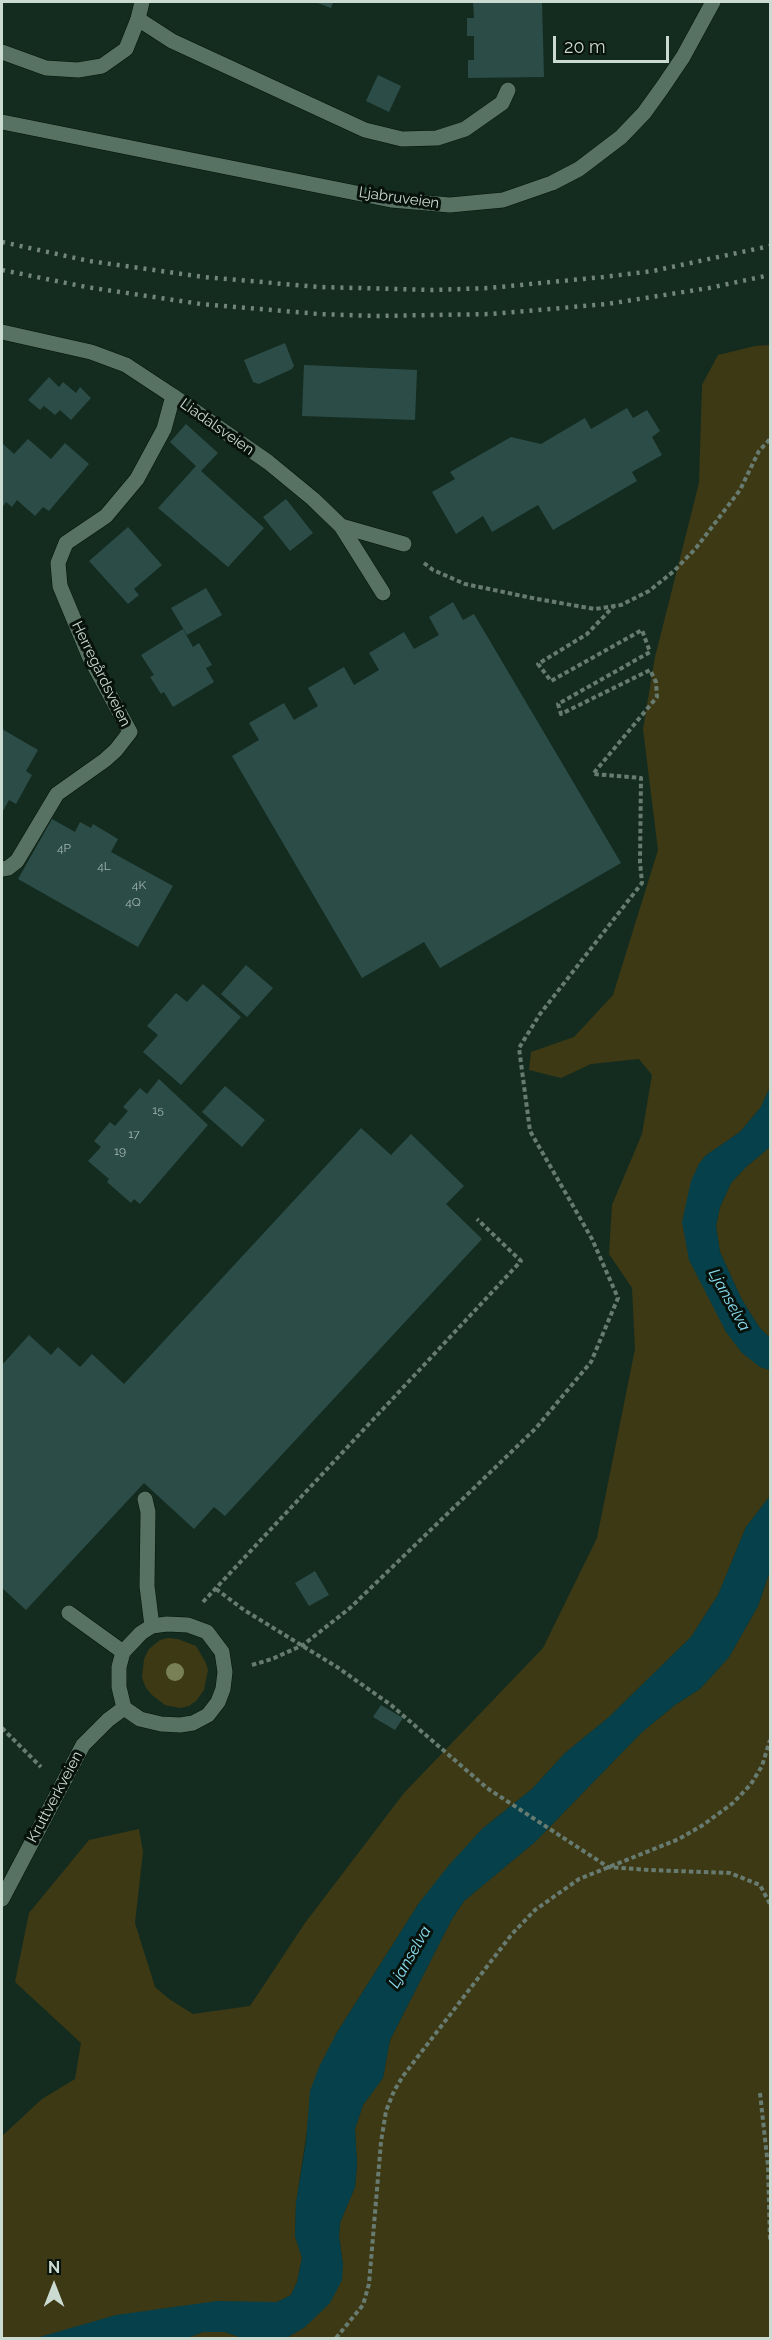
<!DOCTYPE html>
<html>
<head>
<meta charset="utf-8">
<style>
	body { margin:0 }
	#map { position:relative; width:772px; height:2340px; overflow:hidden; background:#142c1f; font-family:Raleway,sans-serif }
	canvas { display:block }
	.frame { position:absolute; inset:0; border:3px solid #ccdbd2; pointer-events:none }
	.north { position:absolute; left:24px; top:2256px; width:60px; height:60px; -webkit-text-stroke:4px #08120c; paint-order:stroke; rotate:0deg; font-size:16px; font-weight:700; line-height:24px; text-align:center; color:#ccdbd2 }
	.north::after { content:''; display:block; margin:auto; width:21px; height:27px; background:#ccdbd2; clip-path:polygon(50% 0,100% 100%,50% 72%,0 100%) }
	.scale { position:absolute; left:553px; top:36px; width:116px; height:27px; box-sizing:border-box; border:3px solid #ccdbd2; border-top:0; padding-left:8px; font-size:18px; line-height:21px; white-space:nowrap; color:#ccdbd2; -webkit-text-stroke:4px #08120c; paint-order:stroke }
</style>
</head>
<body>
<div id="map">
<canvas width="772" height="2340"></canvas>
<div class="frame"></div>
<div class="north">N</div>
<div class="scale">20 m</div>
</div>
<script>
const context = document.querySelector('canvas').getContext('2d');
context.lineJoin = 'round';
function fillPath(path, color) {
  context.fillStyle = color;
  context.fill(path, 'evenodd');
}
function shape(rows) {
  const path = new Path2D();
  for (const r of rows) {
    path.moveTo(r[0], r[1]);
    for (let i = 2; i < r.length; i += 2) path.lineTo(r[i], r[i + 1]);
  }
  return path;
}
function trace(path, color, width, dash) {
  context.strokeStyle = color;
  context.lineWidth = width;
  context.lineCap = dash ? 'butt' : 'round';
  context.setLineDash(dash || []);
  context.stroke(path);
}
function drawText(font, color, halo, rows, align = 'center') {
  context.font = font + ' Raleway,sans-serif';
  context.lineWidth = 6;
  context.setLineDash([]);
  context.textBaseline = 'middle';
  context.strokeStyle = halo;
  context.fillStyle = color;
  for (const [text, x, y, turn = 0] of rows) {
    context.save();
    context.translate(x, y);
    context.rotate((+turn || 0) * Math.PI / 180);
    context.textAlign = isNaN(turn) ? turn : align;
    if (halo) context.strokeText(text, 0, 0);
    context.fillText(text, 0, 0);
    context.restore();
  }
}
fillPath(shape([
	[770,345,770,1087,761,1107,740,1132,705,1156,713,1303,726,1332,760,1367,770,1370,770,1496,746,1527,718,1595,691,1637,609,1717,565,1753,532,1789,482,1829,419,1903,336,2034,309,2118,296,2203,295,2236,302,2258,297,2282,291,2295,277,2302,260,2303,36,2338,2,2338,2,2136,42,2099,75,2079,81,2043,15,1982,29,1913,89,1840,139,1829,143,1852,135,1923,155,1987,169,1999,193,2014,250,2006,305,1923,404,1793,543,1648,597,1538,635,1349,632,1288,609,1254,612,1205,642,1134,652,1075,639,1059,591,1064,561,1078,529,1070,531,1052,574,1037,613,995,658,850,643,729,655,657,699,483,702,385,718,355,755,346],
	[770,1147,770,1338,759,1327,741,1298,720,1252,716,1226,720,1207,731,1183,746,1167],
	[770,1571,770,2338,286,2338,305,2327,343,2265,339,2236,340,2223,355,2187,357,2164,355,2129,363,2105,383,2078,390,2040,452,1919,464,1901,535,1842,642,1732,675,1705,700,1689,729,1657,758,1606],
	[168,1638,178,1639,196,1646,206,1663,208,1670,204,1690,196,1701,189,1706,180,1708,165,1705,152,1695,146,1688,142,1678,144,1659,149,1649,160,1640],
	[203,2332,225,2332,242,2338,187,2338]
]), '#3d3915');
fillPath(shape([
	[770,1087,770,1147,746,1167,731,1183,720,1207,716,1226,720,1252,741,1298,759,1327,770,1338,770,1370,760,1367,742,1353,726,1332,689,1260,682,1222,691,1181,699,1164,705,1156,740,1132,761,1107],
	[770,1496,770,1571,758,1606,729,1657,700,1689,675,1705,642,1732,535,1842,464,1901,452,1919,390,2040,383,2078,363,2105,355,2129,357,2164,355,2187,340,2223,339,2236,343,2265,342,2280,330,2303,305,2327,286,2338,242,2338,225,2332,203,2332,187,2338,36,2338,116,2315,217,2301,277,2302,291,2295,297,2282,302,2258,295,2236,296,2203,306,2142,310,2091,319,2067,336,2034,419,1903,449,1865,482,1829,532,1789,565,1753,609,1717,691,1637,718,1595,746,1527]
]), '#06404a');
fillPath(shape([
	[315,2,333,2,331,8],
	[473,2,542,2,544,77,468,78,468,60,474,60,474,36,467,36,467,18,474,18],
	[378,75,401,86,389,112,366,101],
	[285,343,294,366,292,369,259,384,253,382,244,360],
	[304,365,417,370,415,420,302,416],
	[49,377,59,387,63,382,76,393,80,387,91,398,71,420,60,410,55,415,44,406,40,410,28,400],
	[627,408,633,418,647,410,660,431,652,437,662,455,632,472,637,481,553,530,538,505,492,532,483,516,456,534,432,492,455,479,450,472,511,437,541,444,585,418,591,429],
	[186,424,218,453,201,471,264,528,228,567,158,508,196,466,170,442],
	[28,439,51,459,65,443,89,464,49,511,43,507,35,516,17,500,12,507,6,502,2,508,2,443,14,454],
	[286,499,313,533,290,551,263,517],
	[128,527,162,565,134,589,139,595,128,604,89,561],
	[206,588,222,615,187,635,171,608],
	[453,602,463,620,474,614,621,863,440,968,424,942,362,978,232,756,259,740,249,723,284,703,294,720,318,706,308,688,344,667,354,685,379,670,369,653,404,632,414,649,439,635,429,617],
	[183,629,193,647,199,643,212,665,206,668,214,682,173,707,164,692,161,694,150,677,154,675,141,655],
	[2,729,38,750,26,771,32,775,16,804,9,800,2,813],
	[52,819,75,832,80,822,91,828,93,824,118,839,111,852,173,886,138,947,18,879],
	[246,965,273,988,247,1017,221,994],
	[203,984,241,1017,181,1085,143,1052,158,1035,147,1026,176,993,187,1002],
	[159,1079,208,1125,140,1204,134,1199,131,1203,107,1182,109,1179,88,1161,101,1147,94,1141,110,1122,115,1126,128,1111,123,1107,140,1088,147,1094],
	[225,1086,265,1120,242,1147,202,1112],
	[361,1128,391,1155,411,1134,464,1186,446,1204,482,1239,225,1516,214,1507,194,1529,144,1483,26,1610,2,1588,2,1365,29,1335,51,1355,58,1347,80,1367,92,1354,124,1384],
	[315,1571,329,1595,309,1606,295,1583],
	[381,1705,403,1718,395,1730,373,1717]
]), '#2c4c48');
const service = shape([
	[138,19,172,41,365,130,402,139,437,138,465,129,502,103,508,90],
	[341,526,404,544],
	[2,869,8,868,17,861,57,794,105,760,116,750,130,732,90,658,60,586,58,563,66,543,106,516,137,479,164,429,173,396],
	[145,1499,148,1512,147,1586,152,1626],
	[69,1613,123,1652]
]);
const minor = shape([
	[2,52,46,68,78,70,102,66,126,49,138,19,142,2],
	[2,332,91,352,126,365,173,396,268,462,313,499,341,526,383,593],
	[167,1624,188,1625,207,1632,222,1652,225,1672,223,1689,218,1702,208,1715,193,1723,180,1725,161,1724,140,1719,124,1708,119,1687,119,1667,123,1652,141,1633,152,1626,167,1624],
	[2,1899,83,1745,108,1720,124,1708]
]);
const tertiary = shape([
	[2,122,391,200,450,205,503,200,552,183,579,169,621,137,644,113,662,88,683,57,713,2]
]);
trace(service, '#001408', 16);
trace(minor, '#001408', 16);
trace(tertiary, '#001408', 16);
trace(shape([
	[424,563,433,570,465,584,537,599,595,609,621,605,649,591,674,571,696,548,740,490,759,451,770,439],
	[216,1589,244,1610,337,1667,391,1705,487,1788,608,1867,649,1870,730,1873,760,1885,770,1904],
	[203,1602,521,1261,477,1219],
	[252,1665,272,1659,303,1645,350,1608,536,1428,591,1362,618,1298,592,1239,530,1131,519,1048,540,1014,642,883,640,862,641,778,593,774,657,697,656,682,650,670,561,714,558,704,650,652,642,630,551,681,538,664,587,634,613,607],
	[2,1728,41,1767],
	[760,2093,768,2166,770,2242],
	[336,2338,363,2305,369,2284,381,2142,386,2111,394,2091,403,2076,512,1934,535,1910,579,1879,679,1839,703,1825,733,1803,751,1784,762,1766,770,1740]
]), '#677b70', 4, [4.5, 3]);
trace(service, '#577162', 15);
trace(minor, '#577162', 15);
trace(tertiary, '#577162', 15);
trace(shape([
	[2,242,89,261,204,277,319,287,433,290,489,288,603,277,653,271,770,246],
	[2,270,86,287,201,304,318,314,376,316,492,314,607,304,709,288,770,275]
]), '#73867b', 4.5, [3, 6]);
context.fillStyle = '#798055';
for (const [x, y] of [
	[175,1672]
]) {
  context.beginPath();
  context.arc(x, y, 9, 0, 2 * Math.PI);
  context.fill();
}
drawText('12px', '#a4b7b0', null, [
	["4P",64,848],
	["4L",104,866],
	["4K",139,885],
	["4Q",133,902],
	["15",158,1110],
	["17",134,1134],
	["19",120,1151]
]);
drawText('15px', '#ccdbd2', '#08120c', [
	["Ljabruveien",399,198,8],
	["Liadalsveien",217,427,35],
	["Herregårdsveien",101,674,64],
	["Kruttverkveien",55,1797,-62]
]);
drawText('italic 16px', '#8be0f4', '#08120c', [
	["Ljanselva",729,1300,61],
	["Ljanselva",410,1957,-60]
]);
</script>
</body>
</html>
